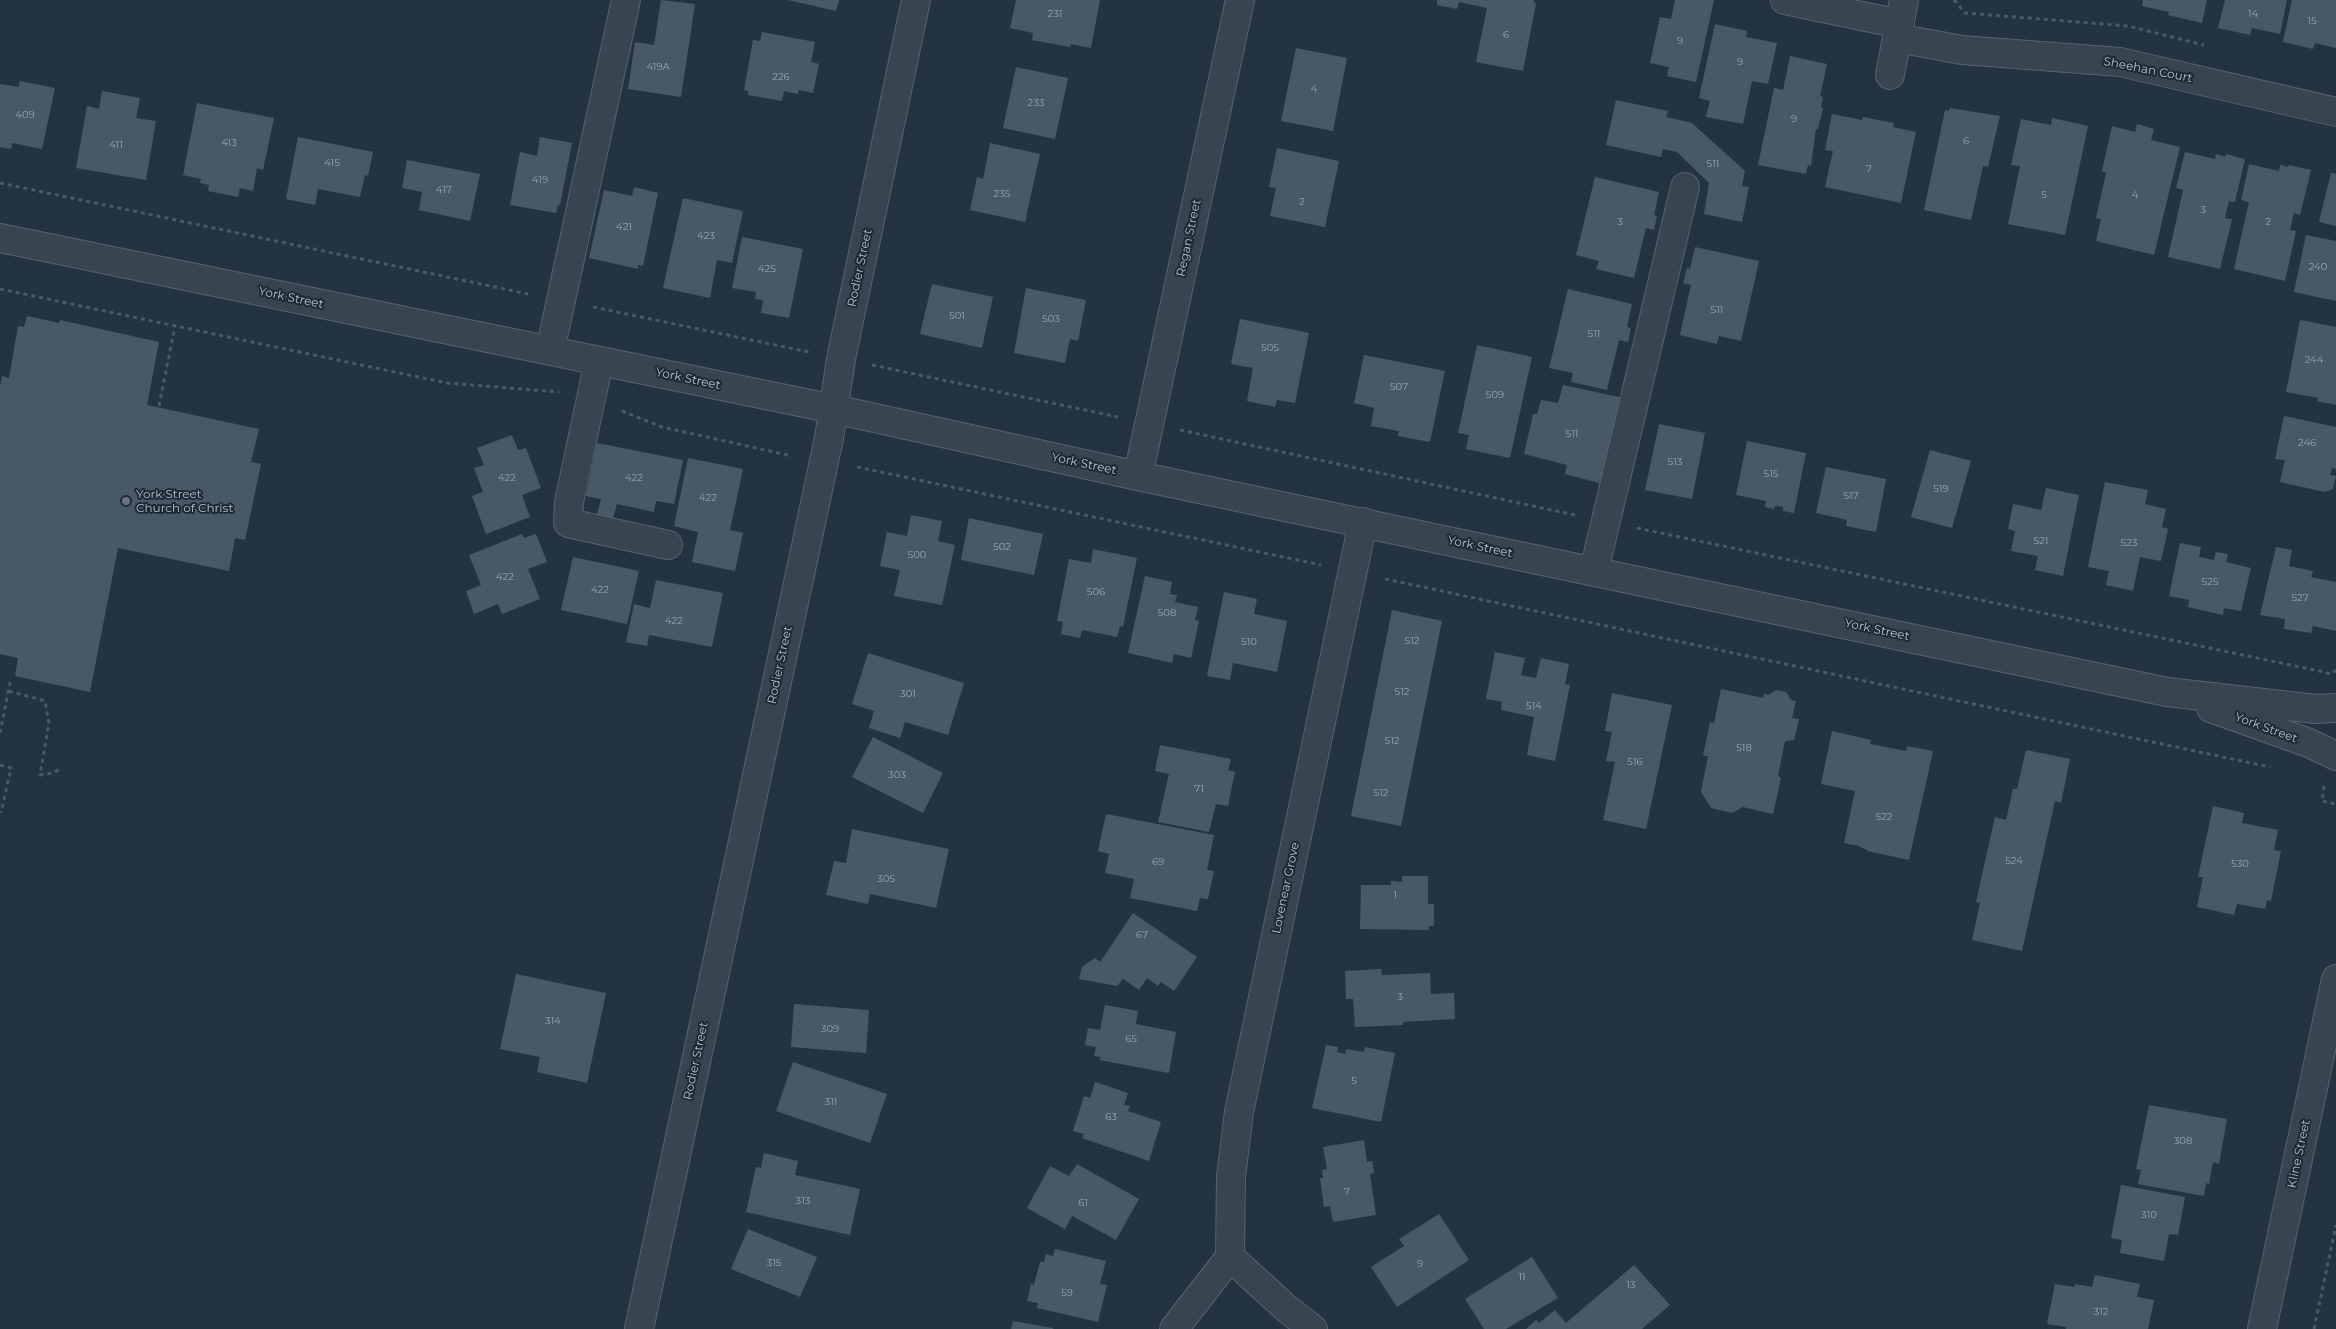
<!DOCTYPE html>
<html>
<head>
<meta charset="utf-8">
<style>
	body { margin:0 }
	canvas { display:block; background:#243341 }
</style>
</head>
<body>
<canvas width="2336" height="1329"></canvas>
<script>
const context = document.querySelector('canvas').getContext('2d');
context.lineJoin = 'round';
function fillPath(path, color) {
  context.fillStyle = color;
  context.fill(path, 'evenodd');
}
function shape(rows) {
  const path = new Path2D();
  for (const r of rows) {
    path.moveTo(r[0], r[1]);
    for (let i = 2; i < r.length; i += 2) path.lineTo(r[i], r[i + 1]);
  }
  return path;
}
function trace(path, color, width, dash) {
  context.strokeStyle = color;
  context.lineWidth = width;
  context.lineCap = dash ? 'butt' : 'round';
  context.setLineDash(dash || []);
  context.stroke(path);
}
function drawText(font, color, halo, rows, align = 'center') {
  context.font = font + ' Montserrat,sans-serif';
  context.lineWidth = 4;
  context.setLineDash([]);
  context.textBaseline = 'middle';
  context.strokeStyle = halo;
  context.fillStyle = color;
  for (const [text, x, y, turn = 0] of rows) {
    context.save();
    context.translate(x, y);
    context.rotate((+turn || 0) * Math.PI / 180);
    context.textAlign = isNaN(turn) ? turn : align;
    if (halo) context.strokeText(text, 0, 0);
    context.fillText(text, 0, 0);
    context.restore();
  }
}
fillPath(shape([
	[661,0,695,4,681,97,628,89,635,42,654,45],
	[788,0,839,0,836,11],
	[1016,0,1100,0,1091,48,1071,44,1070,47,1032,40,1033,33,1010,28],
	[1437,0,1534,0,1534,3,1536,3,1523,71,1476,62,1487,8,1459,2,1457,9,1437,5],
	[1675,0,1714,0,1696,82,1667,76,1669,67,1650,63,1660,17,1671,19],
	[2143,0,2207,0,2202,23,2168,15,2169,12,2142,6],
	[2225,0,2287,0,2280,34,2252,28,2250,35,2218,28],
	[2292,0,2336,0,2336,48,2315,43,2313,49,2283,42],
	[1715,24,1747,31,1746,37,1777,43,1768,84,1752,81,1743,124,1706,117,1710,101,1699,98],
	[762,32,815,42,811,62,819,64,813,93,799,90,798,94,784,91,782,101,748,95,748,91,744,90,753,40,760,41],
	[1296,48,1347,58,1333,131,1281,121],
	[1790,56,1827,64,1820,96,1823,97,1821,107,1823,108,1818,129,1816,129,1811,166,1808,165,1806,174,1758,165,1774,88,1783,90],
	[1016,67,1068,78,1055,139,1003,128],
	[20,81,55,88,42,149,12,143,11,149,0,147,0,84,19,87],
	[102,91,140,98,136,118,156,121,146,180,76,168,87,106,99,109],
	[1616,100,1668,111,1666,117,1692,123,1745,171,1742,186,1749,187,1742,222,1704,214,1709,183,1677,152,1663,149,1661,157,1606,145],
	[197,103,274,118,263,170,257,168,253,191,240,188,238,197,208,191,209,185,200,183,201,179,183,175],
	[1950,108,2000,116,1988,167,1983,166,1971,220,1924,210,1945,110,1949,111],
	[1832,114,1862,120,1863,117,1894,123,1893,127,1916,132,1901,203,1825,187,1833,151,1825,150],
	[2052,118,2088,126,2065,235,2008,224,2020,166,2011,165,2021,119,2051,125],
	[2137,124,2154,129,2151,140,2180,147,2154,255,2096,241,2101,219,2096,218,2106,173,2102,171,2112,126,2135,132],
	[298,137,373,152,368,176,365,175,360,197,318,189,315,205,286,199],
	[540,137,572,143,560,205,558,205,556,213,510,205,520,152,537,156],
	[990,143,1040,154,1025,222,970,210,977,177,983,179],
	[1277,148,1339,161,1325,227,1270,216,1276,188,1269,187],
	[2185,152,2215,159,2216,154,2225,157,2226,154,2245,159,2235,202,2229,201,2225,218,2232,219,2220,269,2168,257,2183,190,2176,188],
	[407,160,480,174,470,221,419,210,422,192,402,188],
	[2249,164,2279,171,2280,165,2288,167,2289,165,2311,170,2300,215,2294,213,2290,230,2296,231,2285,281,2234,269,2249,202,2241,200],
	[2331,173,2336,174,2336,226,2319,222],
	[1595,177,1659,192,1654,215,1657,216,1654,230,1646,228,1634,278,1596,269,1599,261,1576,255],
	[634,187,658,193,643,266,638,265,638,269,589,258,604,190,632,196],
	[683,198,743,211,732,263,717,260,710,298,663,288],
	[2306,235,2336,241,2336,301,2294,292],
	[742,237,803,249,789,318,761,313,763,300,755,299,756,292,732,288],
	[1695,247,1759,261,1741,341,1719,336,1717,344,1680,335,1691,285,1683,283,1687,268,1690,269],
	[932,284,993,297,982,348,920,334],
	[1026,288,1086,300,1078,341,1070,339,1065,363,1014,353],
	[1568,289,1632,304,1627,327,1631,328,1628,342,1619,340,1607,390,1571,382,1573,373,1549,368],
	[27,316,59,323,60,320,159,342,147,405,259,429,251,462,261,464,245,540,235,538,229,571,118,548,90,692,15,676,18,658,0,654,0,387,2,376,9,378,18,326,24,327],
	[1240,319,1309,333,1295,403,1277,400,1275,407,1247,401,1253,368,1231,364],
	[2300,320,2336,327,2336,405,2317,401,2318,398,2286,392],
	[1477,345,1532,357,1510,458,1466,449,1469,435,1458,433],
	[1364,355,1445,371,1430,442,1398,436,1399,431,1371,426,1374,408,1354,403],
	[1563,385,1624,398,1603,484,1565,474,1567,465,1524,454,1533,414,1537,414,1541,400,1558,403],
	[2284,416,2336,427,2336,469,2332,468,2330,475,2336,476,2333,489,2325,492,2280,482,2285,460,2275,459],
	[1659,424,1705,433,1692,499,1645,490],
	[512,435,518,450,526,448,541,488,522,495,530,517,486,534,472,496,483,492,474,468,484,465,477,448],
	[1747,441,1806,453,1794,513,1783,511,1783,507,1775,506,1774,509,1765,507,1766,501,1736,495],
	[597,443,683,460,674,504,656,501,654,512,617,504,613,518,597,515,601,499,586,496],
	[1930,450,1971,461,1952,528,1911,517],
	[688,458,743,469,730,530,743,533,735,571,692,562,698,532,674,526],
	[1826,467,1886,479,1876,532,1846,526,1847,520,1816,513],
	[2105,482,2148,490,2145,504,2166,509,2162,527,2168,529,2161,561,2140,557,2133,591,2106,585,2109,571,2088,567],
	[2046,488,2079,495,2063,576,2035,570,2038,556,2011,551,2015,531,2008,529,2013,504,2041,510],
	[911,515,942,521,938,541,955,545,942,605,894,596,900,570,880,566,887,532,907,536],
	[969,518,1043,534,1034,575,961,560],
	[522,534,524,538,536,534,547,562,528,569,540,599,502,614,498,604,474,614,466,591,481,585,469,555],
	[2180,543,2201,547,2199,557,2214,560,2216,552,2228,554,2226,562,2251,568,2241,611,2224,608,2223,615,2188,607,2189,600,2169,596],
	[2276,547,2292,550,2289,566,2313,571,2311,577,2336,582,2336,631,2313,626,2311,633,2284,629,2285,619,2260,615],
	[1093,549,1137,558,1123,627,1120,626,1117,637,1082,630,1080,638,1061,634,1063,622,1057,621,1069,559,1091,563],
	[573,557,639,571,627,624,561,610],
	[1145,576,1172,582,1170,594,1177,595,1175,602,1198,607,1195,620,1199,621,1191,658,1174,654,1172,663,1128,653],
	[656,580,723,593,712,647,649,635,647,646,626,642,634,604,650,608],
	[1224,592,1257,599,1254,614,1287,621,1277,672,1233,663,1230,680,1207,676],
	[1392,610,1442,621,1401,826,1351,816],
	[1495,652,1525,658,1521,675,1536,678,1541,658,1569,664,1565,684,1570,685,1555,761,1527,755,1534,717,1501,710,1502,702,1486,699],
	[868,653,964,683,948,735,905,722,900,738,869,728,874,711,852,704],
	[1721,689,1763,698,1764,694,1768,695,1776,690,1786,692,1791,700,1796,701,1792,718,1799,719,1794,740,1785,741,1778,776,1781,778,1773,814,1743,807,1732,813,1711,808,1701,792,1708,756,1703,756,1710,722,1714,723],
	[1612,693,1672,705,1646,829,1603,820,1615,762,1606,761,1612,732,1605,731],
	[1832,731,1871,740,1870,744,1906,751,1907,746,1933,751,1909,860,1868,851,1859,846,1844,843,1855,791,1821,784],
	[873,737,943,773,923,813,852,777],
	[1160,745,1231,759,1228,770,1235,772,1228,806,1216,804,1209,832,1158,822,1169,774,1155,771],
	[2026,750,2070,759,2061,803,2055,801,2022,951,1972,940,1980,903,1976,902,1995,817,2006,820,2013,789,2017,789],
	[2213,806,2244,813,2242,823,2278,830,2274,850,2281,851,2271,901,2267,900,2265,909,2237,904,2234,915,2197,907,2203,877,2198,877],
	[1106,814,1214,835,1207,870,1214,871,1208,899,1200,898,1197,911,1130,898,1134,879,1105,873,1109,854,1098,851],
	[852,829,949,849,936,908,870,894,868,904,826,895,834,861,846,863],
	[1402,876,1428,876,1428,904,1434,904,1434,926,1429,926,1429,930,1360,929,1361,885,1391,885,1391,881,1402,882],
	[1133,913,1197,957,1174,991,1161,982,1158,986,1147,978,1139,990,1123,979,1117,986,1079,979,1082,967,1095,958,1100,962],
	[1381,969,1382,975,1430,973,1431,994,1454,993,1455,1019,1403,1022,1403,1025,1355,1027,1353,999,1346,999,1345,971],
	[516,974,606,993,587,1083,537,1072,540,1057,500,1049],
	[794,1004,869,1010,866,1053,791,1047],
	[1105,1005,1138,1011,1136,1024,1176,1032,1169,1073,1099,1060,1101,1057,1094,1056,1096,1047,1085,1045,1088,1028,1100,1030],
	[1326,1045,1338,1047,1337,1052,1345,1054,1346,1049,1364,1052,1365,1047,1395,1053,1381,1122,1312,1108],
	[793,1062,887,1094,870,1143,776,1111],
	[1095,1082,1128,1093,1124,1105,1130,1106,1128,1111,1161,1122,1149,1161,1082,1138,1084,1134,1073,1131,1084,1096,1090,1098],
	[2149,1105,2227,1119,2219,1164,2213,1162,2209,1184,2206,1183,2204,1196,2138,1184,2141,1170,2136,1169],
	[1364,1140,1367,1162,1372,1161,1374,1173,1370,1174,1376,1215,1333,1222,1330,1206,1324,1207,1320,1178,1323,1178,1322,1170,1327,1169,1323,1147],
	[764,1153,798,1161,795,1175,860,1189,850,1235,746,1212,756,1167,761,1168],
	[1077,1164,1139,1199,1116,1240,1072,1216,1065,1229,1027,1208,1050,1166,1069,1176],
	[2121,1185,2185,1197,2178,1235,2169,1234,2164,1261,2120,1253,2122,1240,2111,1238],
	[1439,1214,1469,1260,1397,1307,1371,1267,1404,1246,1399,1239],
	[748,1229,817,1257,800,1297,731,1269],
	[1055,1249,1106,1261,1100,1284,1107,1285,1098,1322,1037,1308,1038,1303,1027,1301,1031,1284,1034,1285,1040,1262,1044,1262,1046,1254,1053,1256],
	[1532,1257,1558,1298,1506,1329,1484,1329,1465,1299],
	[1634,1265,1670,1305,1642,1329,1526,1329,1536,1320,1539,1323,1555,1310,1566,1323],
	[2095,1275,2140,1284,2137,1297,2154,1300,2148,1329,2066,1329,2066,1327,2047,1324,2055,1284,2075,1287,2075,1284,2092,1287],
	[1013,1321,1053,1328,1053,1329,1011,1329]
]), '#475967');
const minor = shape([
	[1785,0,1900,24],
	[1897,38,1962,50,2120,62,2336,112],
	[1890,75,1904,0],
	[0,238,834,409,1138,476,2167,692,2316,709,2336,708],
	[550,351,626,0],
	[599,361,569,502,568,523,668,545],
	[1138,476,1240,0],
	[1594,571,1685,187],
	[2211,708,2309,743,2336,756],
	[1230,1257,1286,1308,1313,1329],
	[639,1329,829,438,841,359,916,0],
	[1174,1329,1230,1257,1231,1177,1239,1112,1363,522],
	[2262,1329,2336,979]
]);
trace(minor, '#56636e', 30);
trace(shape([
	[1954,0,1965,13,2128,26,2204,45],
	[0,183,528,294],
	[0,289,447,383,559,392],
	[593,307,809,352],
	[872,365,1118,417],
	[159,406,175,326],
	[622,411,662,427,792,456],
	[1180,430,1575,515],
	[857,467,1321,565],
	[1637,528,2324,672,2331,674,2336,670],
	[1385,579,2270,767],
	[9,691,45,701,49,723,40,775,53,773,62,768],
	[0,733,11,678],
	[0,765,11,768,1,813],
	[2324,786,2322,801,2336,804],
	[2314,1329,2336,1225]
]), '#445e5e', 3, [4, 4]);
trace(minor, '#384551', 28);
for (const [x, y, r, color] of [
	[126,501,5,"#6b7280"]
]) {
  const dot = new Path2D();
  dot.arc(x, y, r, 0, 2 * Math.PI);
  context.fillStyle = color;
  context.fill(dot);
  trace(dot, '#1d2a36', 2);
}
drawText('10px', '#99a6b2', null, [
	["231",1055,14],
	["14",2253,14],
	["15",2312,21],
	["6",1506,35],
	["9",1680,41],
	["9",1740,62],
	["419A",658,67],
	["226",781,77],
	["4",1314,89],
	["233",1036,103],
	["409",25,115],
	["9",1794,119],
	["6",1966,141],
	["413",229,143],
	["411",116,145],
	["415",332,163],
	["511",1713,164],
	["7",1869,169],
	["419",540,180],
	["417",444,190],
	["235",1002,194],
	["5",2044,195],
	["4",2135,195],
	["2",1302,202],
	["3",2203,210],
	["3",1620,222],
	["2",2268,222],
	["421",624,227],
	["423",706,236],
	["240",2318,267],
	["425",767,269],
	["511",1717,310],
	["501",957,316],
	["503",1051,319],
	["511",1594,334],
	["505",1270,348],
	["244",2314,360],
	["507",1399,387],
	["509",1495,395],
	["511",1572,434],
	["246",2307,443],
	["513",1675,462],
	["515",1771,474],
	["422",507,478],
	["422",634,478],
	["519",1941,489],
	["517",1851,496],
	["422",708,498],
	["521",2041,541],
	["523",2129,543],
	["502",1002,547],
	["500",917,555],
	["422",505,577],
	["525",2210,582],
	["422",600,590],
	["506",1096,592],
	["527",2300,598],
	["508",1167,613],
	["422",674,621],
	["512",1412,641],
	["510",1249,642],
	["512",1402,692],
	["301",908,694],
	["514",1534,706],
	["512",1392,741],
	["518",1744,748],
	["516",1635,762],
	["303",897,775],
	["71",1199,789],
	["512",1381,793],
	["522",1884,817],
	["524",2014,861],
	["69",1158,862],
	["530",2240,864],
	["305",886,879],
	["1",1395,895],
	["67",1142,935],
	["3",1400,997],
	["314",553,1021],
	["309",830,1029],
	["65",1131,1039],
	["5",1354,1081],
	["311",831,1102],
	["63",1111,1117],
	["308",2183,1141],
	["7",1347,1192],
	["313",803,1201],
	["61",1083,1203],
	["310",2149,1215],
	["315",774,1263],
	["9",1420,1264],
	["11",1522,1277],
	["13",1631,1285],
	["59",1067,1293],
	["312",2101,1312]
]);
drawText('12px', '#b4c0cb', '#1d2a36', [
	["Sheehan Court",2148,70,11],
	["Regan Street",1189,238,-78],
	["Rodier Street",860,268,-78],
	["York Street",291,298,12],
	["York Street",688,379,12],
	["York Street",1084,464,12],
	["York Street",1480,547,12],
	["York Street",1877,630,12],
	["Rodier Street",780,665,-78],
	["York Street",2266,728,20],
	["Lovenear Grove",1286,888,-78],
	["Rodier Street",696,1061,-78],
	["Kline Street",2299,1154,-78]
]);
drawText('12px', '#b4c0cb', '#1d2a36', [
	["York Street",136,494],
	["Church of Christ",136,508]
], 'left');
</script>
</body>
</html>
